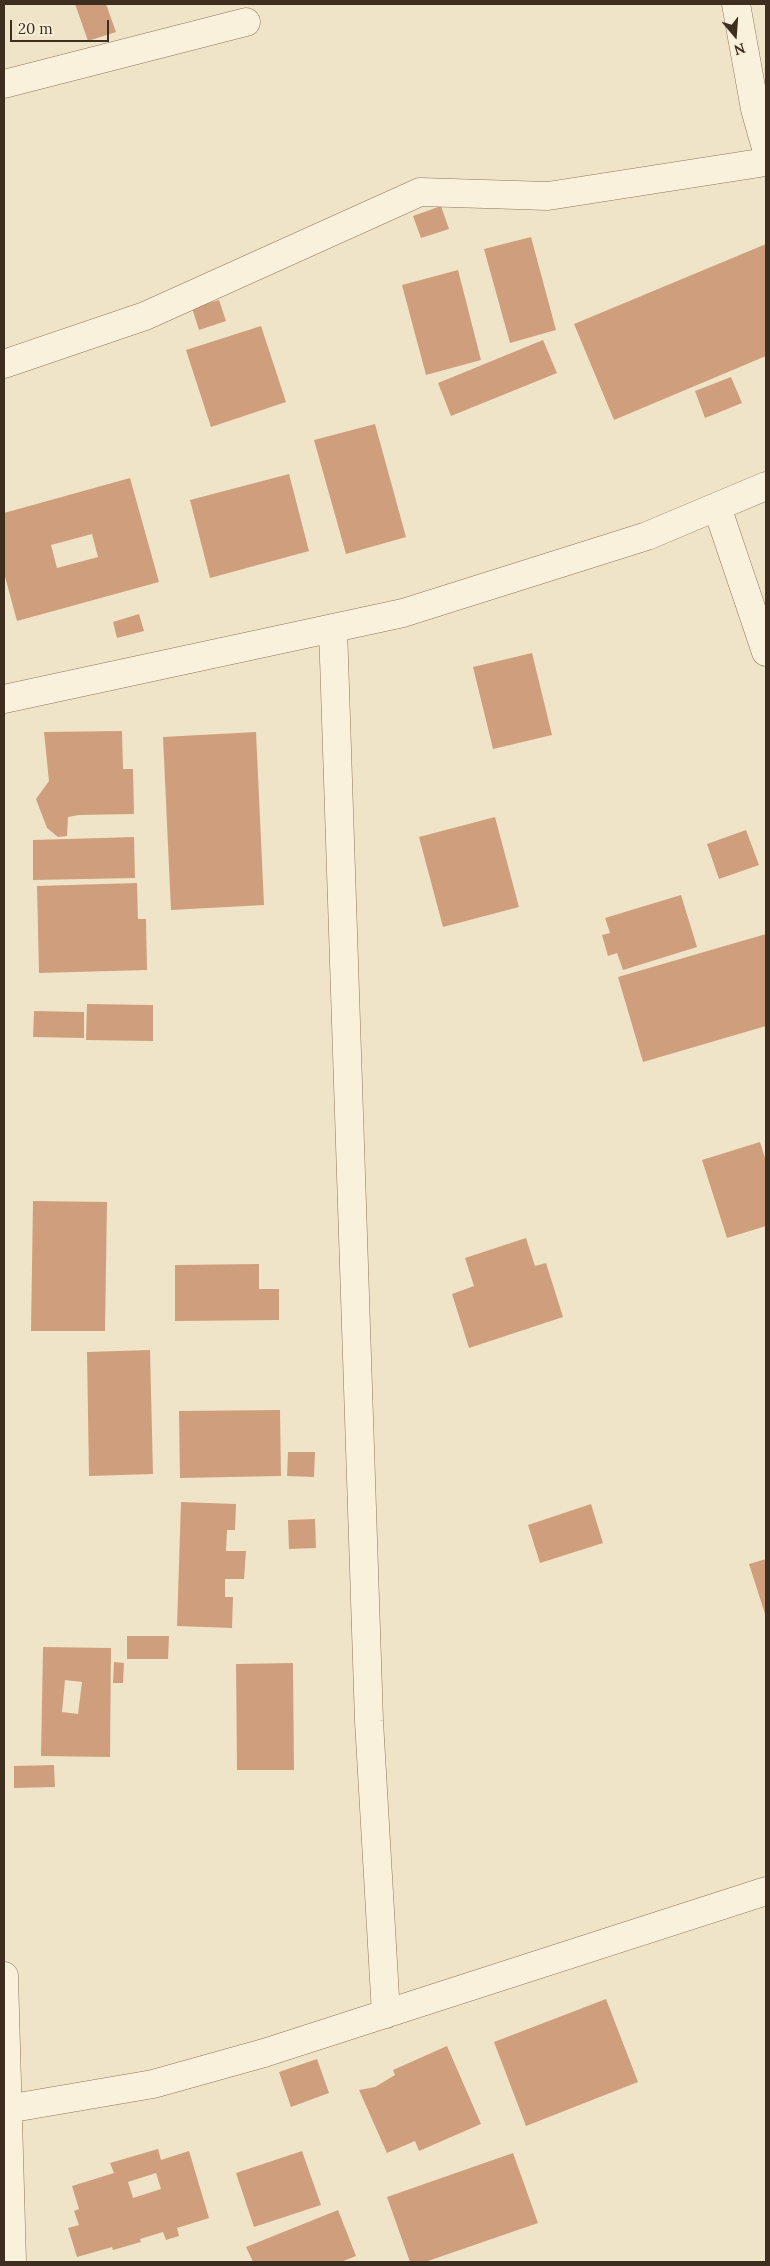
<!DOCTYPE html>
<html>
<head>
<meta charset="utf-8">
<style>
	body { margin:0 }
	#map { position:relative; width:770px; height:2266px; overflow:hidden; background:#f0e4c8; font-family:Lora,serif }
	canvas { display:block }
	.frame { position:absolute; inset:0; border:5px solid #3d2e20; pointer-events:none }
	.north { position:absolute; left:710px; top:10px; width:50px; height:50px; -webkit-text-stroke:4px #f7eed8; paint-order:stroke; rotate:162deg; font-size:14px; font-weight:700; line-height:20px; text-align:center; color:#3d2e20 }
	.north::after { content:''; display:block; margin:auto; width:18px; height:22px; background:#3d2e20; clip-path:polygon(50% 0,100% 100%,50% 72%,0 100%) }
	.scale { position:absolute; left:10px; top:20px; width:99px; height:22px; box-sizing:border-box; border:2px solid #3d2e20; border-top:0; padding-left:6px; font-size:15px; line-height:18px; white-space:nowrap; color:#3d2e20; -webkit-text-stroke:4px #f7eed8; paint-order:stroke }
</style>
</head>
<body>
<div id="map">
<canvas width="770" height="2266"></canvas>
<div class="frame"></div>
<div class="north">N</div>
<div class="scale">20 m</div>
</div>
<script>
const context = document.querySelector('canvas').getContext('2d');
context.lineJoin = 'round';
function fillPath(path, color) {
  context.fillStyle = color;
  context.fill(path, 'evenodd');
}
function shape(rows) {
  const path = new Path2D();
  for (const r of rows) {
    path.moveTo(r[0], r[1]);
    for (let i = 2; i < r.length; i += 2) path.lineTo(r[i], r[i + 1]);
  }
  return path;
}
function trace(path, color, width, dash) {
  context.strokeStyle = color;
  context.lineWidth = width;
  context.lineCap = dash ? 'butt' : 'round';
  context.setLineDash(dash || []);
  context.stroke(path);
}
fillPath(shape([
	[75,4,106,4,116,32,88,41],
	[441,206,449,229,421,238,413,216],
	[531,237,556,330,510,343,484,249],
	[766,244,766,356,614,420,574,324],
	[458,270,481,360,426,375,402,285],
	[219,300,226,321,199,330,192,308],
	[261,326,286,402,211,427,186,350],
	[543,340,557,373,451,416,438,383],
	[731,377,742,403,705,418,695,391],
	[375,424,406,537,346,554,314,440],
	[289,474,309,551,210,578,190,500],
	[130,478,159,582,17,621,4,573,4,513],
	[92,534,98,557,57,568,51,545],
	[139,614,144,631,117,638,113,622],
	[532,653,552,735,493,749,473,667],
	[122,731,123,769,133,769,134,814,79,815,68,817,67,836,58,837,47,828,36,799,49,781,44,732],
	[256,732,264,905,171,910,163,737],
	[495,817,519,907,443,927,419,837],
	[746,830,759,865,719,879,707,844],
	[134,837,135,878,33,880,33,840],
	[137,883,138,919,146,919,147,970,39,973,37,886],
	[681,895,697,947,623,970,617,953,608,956,602,935,610,933,605,918],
	[766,934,766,1026,643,1062,618,977],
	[87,1004,153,1005,153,1041,86,1040],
	[34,1011,84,1012,84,1038,33,1037],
	[760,1142,766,1161,766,1226,727,1238,702,1160],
	[33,1201,107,1202,105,1331,31,1331],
	[526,1238,535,1266,546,1263,563,1317,469,1348,452,1294,474,1286,465,1258],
	[259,1264,259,1289,279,1289,279,1320,175,1321,175,1265],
	[150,1350,153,1474,89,1476,87,1352],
	[280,1410,281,1476,180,1478,179,1411],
	[288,1452,315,1452,314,1477,287,1476],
	[181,1502,236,1504,235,1530,227,1530,226,1551,246,1551,244,1579,225,1579,225,1597,233,1597,232,1628,177,1626],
	[591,1504,603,1543,540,1563,528,1525],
	[315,1519,316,1548,289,1549,288,1520],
	[766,1559,766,1617,749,1564],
	[127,1636,169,1636,168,1659,127,1659],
	[43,1647,111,1648,110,1757,41,1756],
	[65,1680,82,1682,78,1714,62,1712],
	[114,1662,124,1663,123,1683,113,1683],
	[293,1663,294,1770,237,1770,236,1664],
	[54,1765,55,1787,14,1788,14,1766],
	[606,1999,638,2082,526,2126,494,2042],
	[447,2046,481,2124,419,2151,415,2141,387,2153,359,2090,375,2087,395,2075,393,2070],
	[317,2059,329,2093,291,2107,279,2072],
	[158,2149,161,2160,189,2151,209,2218,177,2228,179,2236,166,2240,163,2232,140,2239,141,2242,113,2250,112,2247,77,2257,68,2228,79,2225,74,2211,79,2209,72,2186,114,2173,110,2163],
	[156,2173,161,2189,133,2198,128,2182],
	[302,2151,321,2205,254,2227,236,2173],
	[513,2153,538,2223,425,2262,410,2262,387,2197],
	[338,2210,356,2256,341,2262,253,2262,246,2247]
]), '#cf9f7d');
const minor = shape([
	[736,4,755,109,766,148],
	[4,84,246,22],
	[4,364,145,316,420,192,548,196,766,162],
	[717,507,766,652],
	[333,628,369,1721,386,2014],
	[4,699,403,613,647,536,766,486],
	[4,1976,12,2262],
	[7,2109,153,2084,264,2053,766,1891]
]);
trace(minor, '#8d765c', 29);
trace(minor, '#faf1dc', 28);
</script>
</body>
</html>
